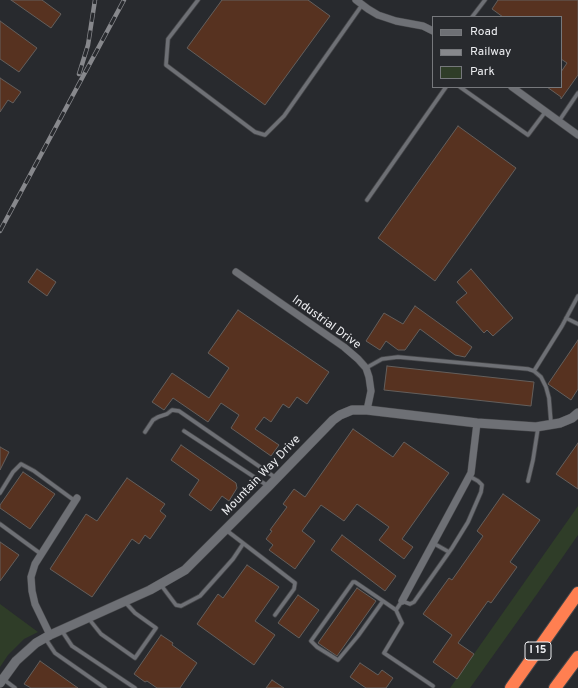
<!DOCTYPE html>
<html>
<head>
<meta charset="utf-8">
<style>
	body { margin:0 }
	#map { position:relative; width:578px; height:688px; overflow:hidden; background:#282a2e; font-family:Overpass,sans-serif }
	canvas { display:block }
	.legend { position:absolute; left:432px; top:16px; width:130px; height:72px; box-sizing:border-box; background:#282a2e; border:1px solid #76787c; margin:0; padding:5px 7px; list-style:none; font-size:12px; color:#ecedf0 }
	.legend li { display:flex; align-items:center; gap:8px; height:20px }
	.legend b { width:20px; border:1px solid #76787c }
</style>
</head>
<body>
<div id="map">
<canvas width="578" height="688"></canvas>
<ul class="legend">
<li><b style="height:5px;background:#6e7075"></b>Road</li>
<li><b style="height:5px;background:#87888c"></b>Railway</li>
<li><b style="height:11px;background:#2f3d28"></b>Park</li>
</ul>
</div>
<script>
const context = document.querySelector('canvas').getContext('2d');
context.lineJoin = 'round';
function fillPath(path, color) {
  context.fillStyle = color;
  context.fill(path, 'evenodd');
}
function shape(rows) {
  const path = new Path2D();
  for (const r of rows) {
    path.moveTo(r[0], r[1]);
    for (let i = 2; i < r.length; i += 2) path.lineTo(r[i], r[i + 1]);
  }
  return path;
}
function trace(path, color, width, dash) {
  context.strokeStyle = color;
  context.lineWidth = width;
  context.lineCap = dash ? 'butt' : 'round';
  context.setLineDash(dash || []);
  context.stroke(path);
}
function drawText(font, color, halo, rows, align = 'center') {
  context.font = font + ' Overpass,sans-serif';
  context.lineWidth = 3.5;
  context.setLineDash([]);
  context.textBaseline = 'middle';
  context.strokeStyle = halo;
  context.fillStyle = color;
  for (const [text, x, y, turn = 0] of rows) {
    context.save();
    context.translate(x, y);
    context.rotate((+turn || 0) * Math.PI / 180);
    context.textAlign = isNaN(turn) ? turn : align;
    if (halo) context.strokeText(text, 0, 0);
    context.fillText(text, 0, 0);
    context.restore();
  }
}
fillPath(shape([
	[578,506,578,535,537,594,470,688,450,688],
	[0,604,38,632,24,639,8,655,0,667]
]), '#2f3d28');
const building = shape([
	[11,0,42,0,61,14,51,28,11,0],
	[222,0,308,0,330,16,265,105,187,48,222,0],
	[498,0,578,0,578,75,561,99,561,97,547,87,561,87,561,72,567,63,561,59,561,17,503,17,492,9,498,0],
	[0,21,37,48,19,72,0,59,0,21],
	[0,78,21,92,13,103,8,100,0,112,0,78],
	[458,126,516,168,435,281,378,238,458,126],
	[37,269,56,282,47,296,28,282,37,269],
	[471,269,513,318,493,336,487,330,484,333,456,302,467,293,457,282,471,269],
	[415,306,472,347,465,357,455,355,420,329,405,350,398,350,386,341,380,350,366,341,384,313,403,324,415,306],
	[238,310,329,372,307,404,297,397,289,408,283,404,271,422,264,417,255,429,279,445,271,456,231,428,239,415,221,403,208,422,173,398,164,410,152,402,172,373,209,398,229,368,208,353,238,310],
	[578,340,578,389,571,400,548,384,578,340],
	[387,366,534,382,531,406,384,390,387,366],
	[353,429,393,457,404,442,449,473,402,539,413,547,404,559,379,540,389,527,357,504,344,521,321,505,302,531,315,541,295,569,269,550,273,545,266,539,272,531,270,530,287,507,283,504,294,489,305,497,353,429],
	[578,443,578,489,556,474,578,443],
	[181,445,236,483,237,488,229,501,222,496,211,511,189,495,199,480,171,460,181,445],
	[0,447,9,452,0,470,0,447],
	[23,472,55,494,30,529,0,508,0,505,23,472],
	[127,478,165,504,160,511,166,516,150,539,145,535,139,544,132,539,92,597,50,569,86,514,97,521,127,478],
	[503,494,540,520,510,562,517,567,491,603,488,601,458,643,474,654,457,679,433,662,452,635,423,614,449,578,452,580,483,536,477,531,503,494],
	[342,535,396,576,385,591,331,550,342,535],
	[0,542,19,555,0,581,0,542],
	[247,565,279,587,255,621,275,635,254,665,197,624,218,594,223,598,247,565],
	[357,588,376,601,337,656,318,643,357,588],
	[298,595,319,610,299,638,278,623,298,595],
	[161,635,173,643,172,645,197,663,180,688,157,688,147,681,145,682,134,674,161,635],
	[40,661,78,688,31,688,24,684,40,661],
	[360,663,378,675,382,670,393,678,386,688,366,688,350,677,360,663],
	[272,680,284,688,266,688,272,680]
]);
fillPath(building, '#573220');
trace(building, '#645f5c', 1);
const service = shape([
	[198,0,168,39,166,65,255,132,265,135,284,116,362,5],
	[472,17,485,0],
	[460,87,528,135,546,111],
	[559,121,578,93],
	[367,200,446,87],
	[566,318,578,324],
	[366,368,382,359,398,357,528,369,534,371,541,377,546,387,549,398,551,423],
	[534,371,562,326,578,296],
	[184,431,268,486],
	[145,432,153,420,158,417,167,414,172,410,179,411,276,478],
	[528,481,533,460,538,428],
	[0,493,13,472,21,464,34,471,75,501],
	[0,524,41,554],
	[226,530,295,583,294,589,275,615],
	[433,543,449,552],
	[161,585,176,605,181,606,200,596,233,559,243,544],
	[383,601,358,636,338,660,317,647,311,641,353,582,355,582,383,601,396,610,402,601,410,604,414,602,452,548,468,522,481,492,482,485,478,481,469,476],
	[396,610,402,623,384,653,433,686],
	[89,619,101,634,135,658,156,628,135,613,125,602],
	[62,631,72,646,135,688],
	[45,638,55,653,105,688],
	[3,679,15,688]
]);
const minor = shape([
	[356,0,368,9,378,15,396,21,423,26,433,31],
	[512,87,578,135],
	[236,272,344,347,358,359,366,368,369,377,371,391,367,410],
	[402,601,471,473,477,423],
	[50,635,35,604,32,591,31,577,35,564,77,498]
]);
const tertiary = shape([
	[0,683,16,661,36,643,50,635,150,590,185,570,269,486,333,420,340,415,352,410,367,410,477,423,536,427,560,423,572,418,578,413]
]);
const motorway = shape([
	[511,688,578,593],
	[555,688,578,657]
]);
trace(service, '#46474a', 5);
trace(minor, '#46474a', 8);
trace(tertiary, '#46474a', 10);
trace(motorway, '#46474a', 14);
trace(service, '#6e7075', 3.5);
trace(minor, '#6e7075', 7);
trace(tertiary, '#6e7075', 9);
trace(motorway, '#ff7f51', 12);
const rail = shape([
	[79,74,88,45,95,0],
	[0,231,124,0]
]);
trace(rail, '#87888c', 4.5);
trace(rail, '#282a2e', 3, [9]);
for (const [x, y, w] of [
	[538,651,26]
]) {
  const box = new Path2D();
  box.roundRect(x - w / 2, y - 9, w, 18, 3);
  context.fillStyle = '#282a2e';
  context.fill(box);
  trace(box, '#ecedf0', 1);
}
drawText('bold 11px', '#ecedf0', null, [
	["I 15",538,651]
]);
drawText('12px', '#ecedf0', '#282a2e', [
	["Industrial Drive",326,323,36],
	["Mountain Way Drive",262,476,-46]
]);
</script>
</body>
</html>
